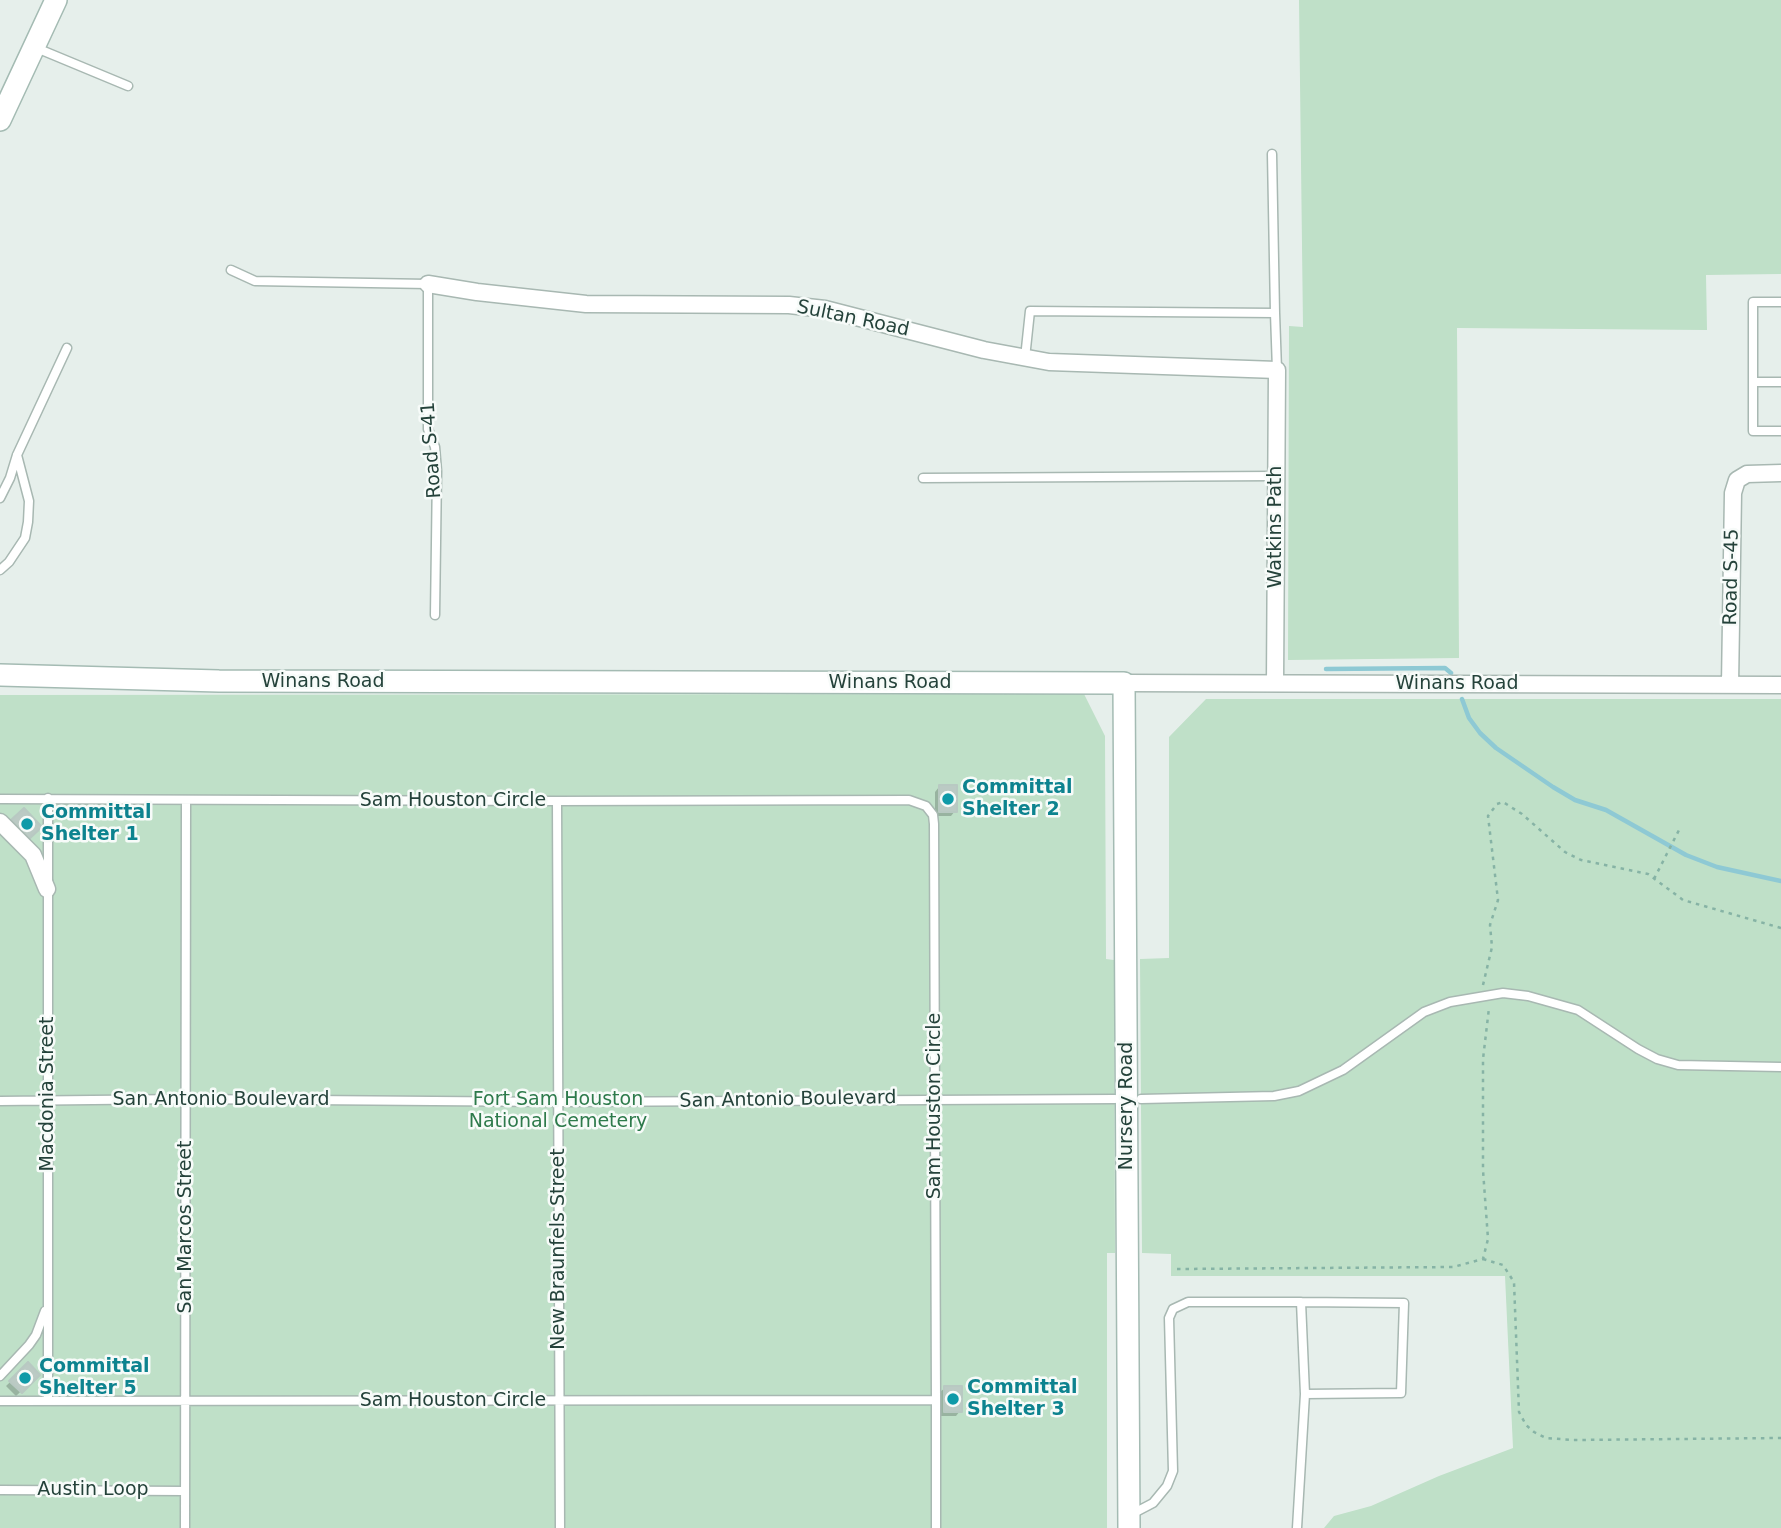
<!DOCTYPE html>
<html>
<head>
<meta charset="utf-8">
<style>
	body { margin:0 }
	canvas { display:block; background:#e6efeb }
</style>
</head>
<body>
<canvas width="1781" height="1528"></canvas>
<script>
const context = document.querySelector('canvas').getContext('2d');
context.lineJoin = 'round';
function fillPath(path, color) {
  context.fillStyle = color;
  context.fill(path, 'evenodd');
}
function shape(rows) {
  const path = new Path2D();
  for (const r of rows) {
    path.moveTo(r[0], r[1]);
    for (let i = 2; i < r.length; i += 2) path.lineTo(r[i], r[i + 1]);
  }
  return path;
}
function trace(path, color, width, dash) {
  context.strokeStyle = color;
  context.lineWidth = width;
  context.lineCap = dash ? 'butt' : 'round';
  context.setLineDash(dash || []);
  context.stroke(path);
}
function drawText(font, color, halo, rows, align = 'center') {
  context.font = font + ' "DejaVu Sans",sans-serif';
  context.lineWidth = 5;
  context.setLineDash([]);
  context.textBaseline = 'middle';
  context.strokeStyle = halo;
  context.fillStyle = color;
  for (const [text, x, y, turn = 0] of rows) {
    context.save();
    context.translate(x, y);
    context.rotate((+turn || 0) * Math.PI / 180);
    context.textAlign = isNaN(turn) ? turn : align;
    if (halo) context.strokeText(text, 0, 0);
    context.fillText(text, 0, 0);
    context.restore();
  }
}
fillPath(shape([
	[1299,0,1781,0,1781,274,1706,275,1707,330,1457,328,1459,658,1288,660,1289,326,1303,327],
	[1084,694,1105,736,1106,959,1114,960,1115,1253,1107,1253,1107,1528,0,1528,0,695],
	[1206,699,1781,699,1781,1528,1324,1528,1334,1516,1371,1506,1439,1476,1513,1448,1505,1276,1171,1276,1171,1254,1142,1253,1140,959,1169,958,1169,737]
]), '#bfe0c8');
fillPath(shape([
	[939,787,955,811,951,816,935,816,935,792],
	[28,1365,38,1375,16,1396,6,1386],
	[945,1388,960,1411,956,1416,940,1416,940,1392]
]), '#0003');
trace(shape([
	[1326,669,1445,668,1451,673],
	[1462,699,1469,718,1480,733,1496,748,1553,787,1575,800,1606,810,1686,855,1717,867,1781,881]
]), '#8ec9d4', 4.5);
const building = shape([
	[939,785,957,785,957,812,939,812,939,785],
	[24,808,42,827,29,839,11,820,24,808],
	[28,1362,40,1375,22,1393,9,1381,28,1362],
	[944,1386,962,1386,962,1412,944,1412,944,1386]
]);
fillPath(building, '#bbcac4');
trace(building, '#b8c9c2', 2);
const lane = shape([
	[34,47,128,86],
	[1272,154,1275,313],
	[231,270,255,281,428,284,428,429,435,447,437,471,435,615],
	[1025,358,1030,311,1275,313,1277,370],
	[1753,382,1753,302,1781,302],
	[1781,382,1753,382,1753,431,1781,431],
	[923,478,1276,476],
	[0,498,10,478,17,455,67,348],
	[0,570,9,562,25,538,28,522,29,501,17,455],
	[48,798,48,1401],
	[0,799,557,801,909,800,926,806,933,815,934,824,936,1400,0,1401],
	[557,801,560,1528],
	[1141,1099,1274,1096,1299,1091,1343,1070,1424,1012,1450,1002,1503,993,1528,996,1578,1010,1638,1049,1657,1059,1678,1065,1781,1067],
	[0,1101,185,1099,558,1102,1115,1099],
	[0,1376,29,1345,36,1335,45,1311],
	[936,1400,936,1528],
	[0,1490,185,1491],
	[1132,1514,1153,1503,1167,1486,1173,1471,1169,1318,1173,1309,1188,1302,1301,1302,1404,1303,1401,1393,1305,1394,1301,1302],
	[185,1528,186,800],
	[1297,1528,1305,1394]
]);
const street = shape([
	[428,284,477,292,586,304,789,305,825,309,984,350,1049,362,1277,370,1275,683],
	[1124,683,1781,685],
	[1730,685,1733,493,1737,480,1747,474,1781,473],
	[0,822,33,855,47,889]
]);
const secondary = shape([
	[0,120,56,0],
	[0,675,219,681,1124,683,1129,1528]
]);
trace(lane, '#a8b8b2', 11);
trace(street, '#a8b8b2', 19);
trace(secondary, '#a4bbb3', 24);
trace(shape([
	[1654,879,1679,830],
	[1483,985,1492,947,1490,925,1498,900,1488,816,1497,804,1503,802,1522,814,1565,852,1581,860,1648,874,1683,900,1781,928],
	[1483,1259,1503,1265,1514,1282,1519,1412,1526,1425,1534,1432,1546,1438,1573,1440,1781,1438],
	[1177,1269,1453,1267,1483,1259,1488,1239,1483,1170,1483,1059,1489,1008]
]), '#86b3a5', 2.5, [3.5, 5]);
trace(lane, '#fff', 8);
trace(street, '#fff', 16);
trace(secondary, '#fff', 21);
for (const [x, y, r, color] of [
	[948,799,7,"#0f9aa8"],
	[27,824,7,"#0f9aa8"],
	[25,1378,7,"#0f9aa8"],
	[953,1399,7,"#0f9aa8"]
]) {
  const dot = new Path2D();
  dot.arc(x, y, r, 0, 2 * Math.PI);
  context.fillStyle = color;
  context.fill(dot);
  trace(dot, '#f7fbf9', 2.5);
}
drawText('19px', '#24423a', '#f7fbf9', [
	["Sultan Road",853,319,12],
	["Road S-41",432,450,-94],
	["Watkins Path",1276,527,-90],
	["Road S-45",1732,577,-89],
	["Winans Road",323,682],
	["Winans Road",890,683],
	["Winans Road",1457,684],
	["Sam Houston Circle",453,801],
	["Macdonia Street",48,1094,-90],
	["San Antonio Boulevard",221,1100],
	["San Antonio Boulevard",788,1100,-1],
	["Sam Houston Circle",935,1106,-90],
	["Nursery Road",1127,1106,-90],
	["San Marcos Street",186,1227,-90],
	["New Braunfels Street",559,1249,-90],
	["Sam Houston Circle",453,1401],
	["Austin Loop",93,1490]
]);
drawText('bold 19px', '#0d838f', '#f7fbf9', [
	["Committal",962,788],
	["Shelter 2",962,810],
	["Committal",41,813],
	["Shelter 1",41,835],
	["Committal",39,1367],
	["Shelter 5",39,1389],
	["Committal",967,1388],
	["Shelter 3",967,1410]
], 'left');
drawText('19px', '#2d7a4b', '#f7fbf9', [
	["Fort Sam Houston",558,1100],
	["National Cemetery",558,1122]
]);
</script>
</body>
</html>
